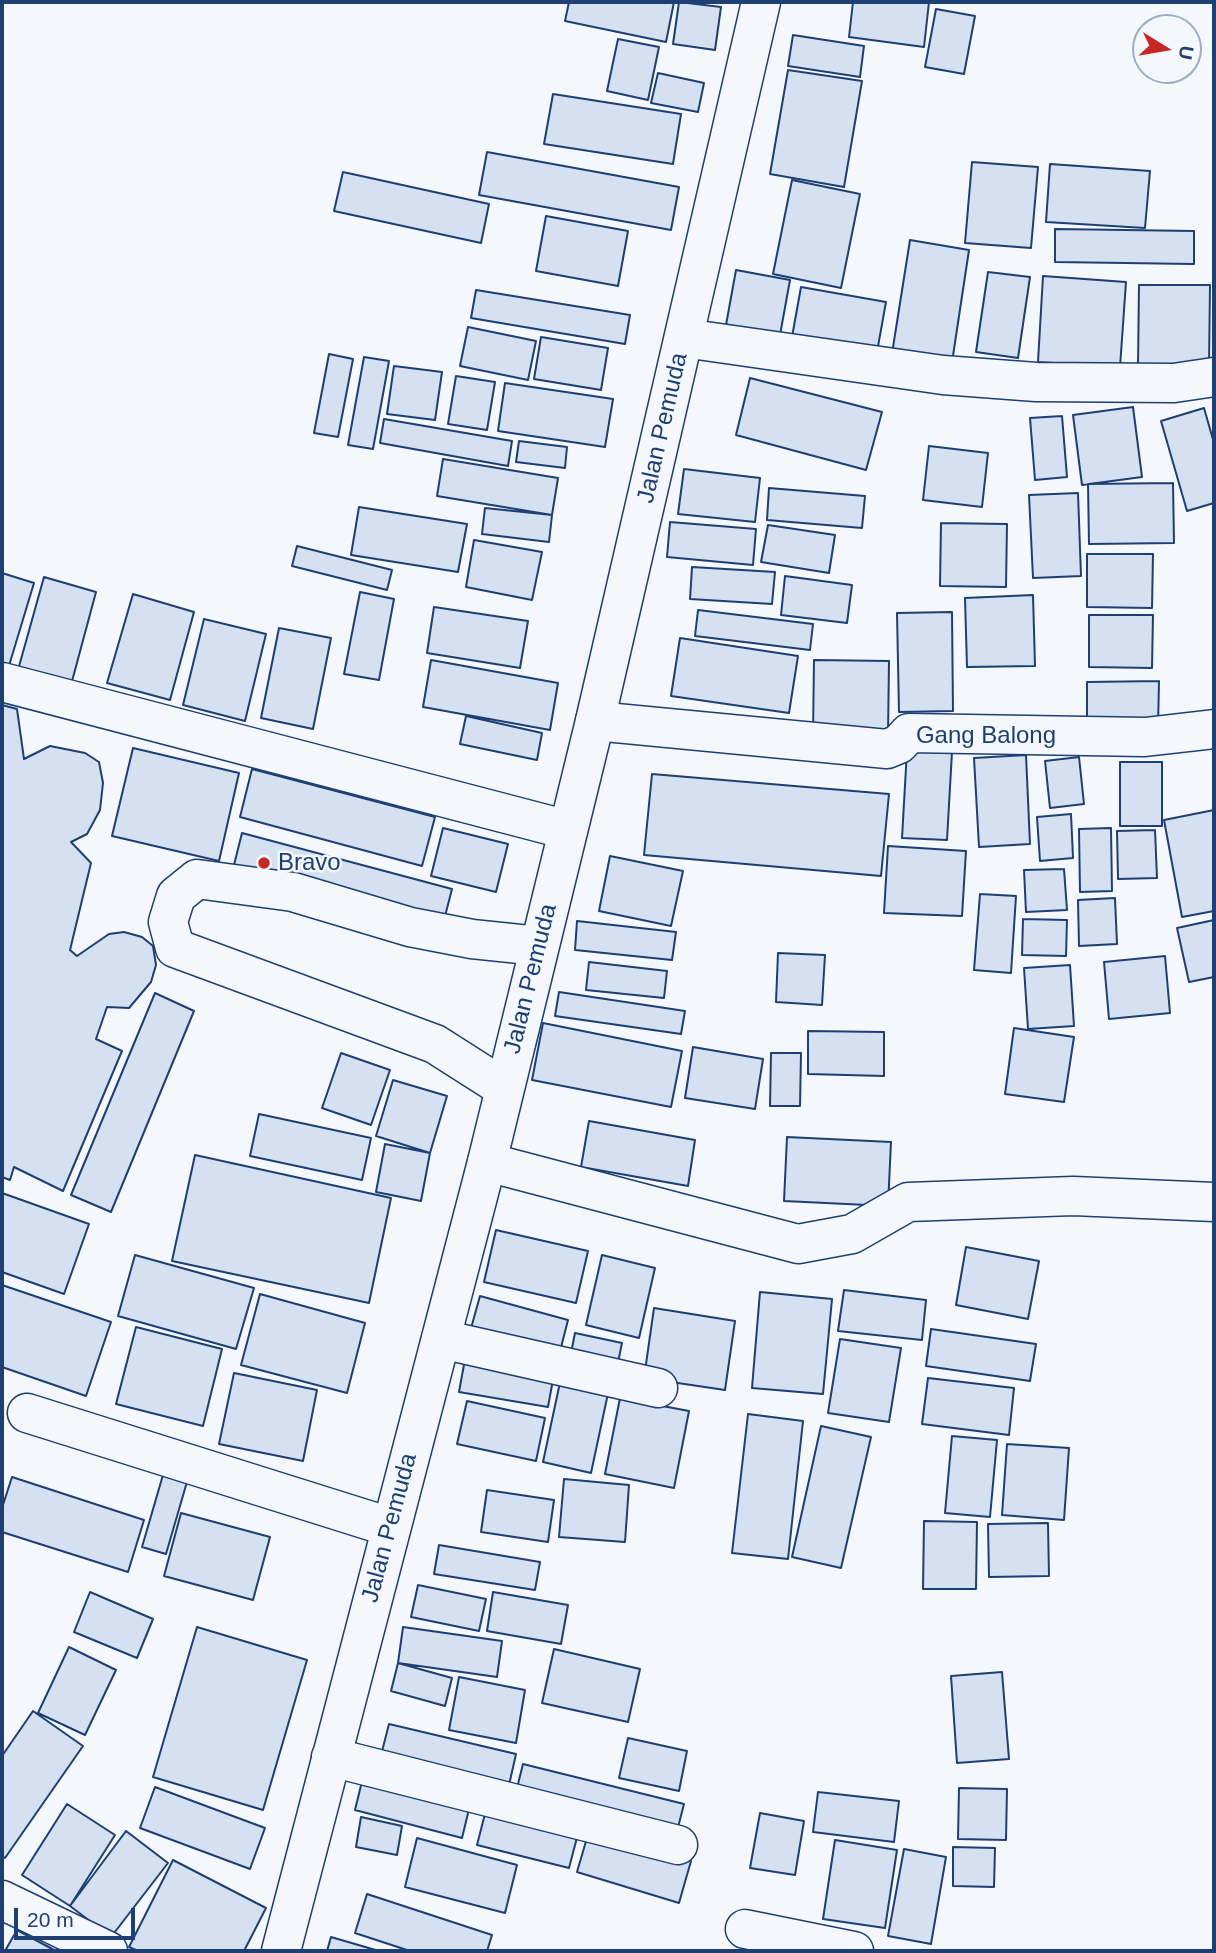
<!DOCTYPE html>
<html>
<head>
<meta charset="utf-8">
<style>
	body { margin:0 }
	#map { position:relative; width:1216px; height:1953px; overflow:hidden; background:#f4f7fb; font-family:Arial,sans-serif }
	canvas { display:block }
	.frame { position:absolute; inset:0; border:4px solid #1d3f73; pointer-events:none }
	.north { position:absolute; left:1132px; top:14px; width:70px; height:70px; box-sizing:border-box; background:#f4f7fb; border:2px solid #9eadc5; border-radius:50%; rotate:101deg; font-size:19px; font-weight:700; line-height:28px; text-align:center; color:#1d3f73 }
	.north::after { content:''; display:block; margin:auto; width:24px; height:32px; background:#c62828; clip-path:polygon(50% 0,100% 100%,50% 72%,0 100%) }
	.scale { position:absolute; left:14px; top:1908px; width:121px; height:32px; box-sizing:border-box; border:4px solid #1d3f73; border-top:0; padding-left:9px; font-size:21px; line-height:24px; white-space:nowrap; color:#1d3f73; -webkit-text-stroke:5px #f4f7fb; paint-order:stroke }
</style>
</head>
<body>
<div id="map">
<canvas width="1216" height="1953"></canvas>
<div class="frame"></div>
<div class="north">U</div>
<div class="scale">20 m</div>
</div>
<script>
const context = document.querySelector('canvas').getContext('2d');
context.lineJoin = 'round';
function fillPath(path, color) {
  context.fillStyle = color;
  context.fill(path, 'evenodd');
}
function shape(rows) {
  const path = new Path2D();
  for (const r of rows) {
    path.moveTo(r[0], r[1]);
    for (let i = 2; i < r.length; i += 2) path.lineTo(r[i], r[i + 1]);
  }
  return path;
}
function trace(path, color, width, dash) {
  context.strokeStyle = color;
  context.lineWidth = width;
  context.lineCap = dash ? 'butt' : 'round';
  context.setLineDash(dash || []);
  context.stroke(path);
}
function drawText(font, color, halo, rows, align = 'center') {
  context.font = font + ' Arial,sans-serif';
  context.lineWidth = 5;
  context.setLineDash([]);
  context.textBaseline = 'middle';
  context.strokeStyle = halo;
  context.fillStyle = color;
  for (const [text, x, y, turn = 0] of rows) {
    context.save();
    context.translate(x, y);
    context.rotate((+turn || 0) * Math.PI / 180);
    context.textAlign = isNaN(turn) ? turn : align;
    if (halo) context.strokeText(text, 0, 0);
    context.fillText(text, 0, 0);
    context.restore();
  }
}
const building = shape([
	[569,2,674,2,666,42,565,21,569,2],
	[679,2,721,7,715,50,673,44,679,2],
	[853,2,929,2,924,47,849,37,853,2],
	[936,9,975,16,964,74,925,67,936,9],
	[793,35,864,46,860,77,788,66,793,35],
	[618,39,659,47,648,100,607,91,618,39],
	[788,70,862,81,844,187,770,174,788,70],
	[658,73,704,83,698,112,651,103,658,73],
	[553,94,681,114,673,164,544,144,553,94],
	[487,152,679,187,671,230,479,195,487,152],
	[972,162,1038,167,1031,248,965,243,972,162],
	[1050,164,1150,171,1145,228,1046,222,1050,164],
	[343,172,489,204,481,243,334,211,343,172],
	[792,180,860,194,841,288,773,274,792,180],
	[546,216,628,231,618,286,536,271,546,216],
	[1055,229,1194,231,1194,264,1055,262,1055,229],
	[910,240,969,250,951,369,891,360,910,240],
	[736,270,790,280,778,346,724,336,736,270],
	[988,272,1030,277,1018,358,976,352,988,272],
	[1043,276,1126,282,1120,367,1038,362,1043,276],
	[1139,285,1210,285,1209,367,1138,366,1139,285],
	[801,287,886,302,877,352,792,337,801,287],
	[476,290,630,315,625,344,471,318,476,290],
	[468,327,536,341,528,380,460,366,468,327],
	[541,337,608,348,601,390,534,379,541,337],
	[329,354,353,359,338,437,314,433,329,354],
	[364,357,389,361,373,449,348,445,364,357],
	[394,366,442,372,435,420,387,414,394,366],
	[456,376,495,382,487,430,448,424,456,376],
	[750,378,882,412,866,470,736,435,750,378],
	[505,383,613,399,605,447,498,431,505,383],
	[1133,407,1142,477,1082,485,1073,415,1133,407],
	[1204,408,1214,443,1214,503,1187,511,1161,421,1204,408],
	[1062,416,1067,477,1035,480,1030,418,1062,416],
	[384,419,512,441,508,466,380,443,384,419],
	[519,441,567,447,565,468,516,462,519,441],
	[929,446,988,453,982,507,923,500,929,446],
	[443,459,558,478,552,515,437,496,443,459],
	[684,469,760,478,755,522,678,514,684,469],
	[1173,483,1174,543,1089,544,1088,484,1173,483],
	[769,488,865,496,862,528,767,520,769,488],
	[1078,493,1081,576,1033,578,1029,495,1078,493],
	[359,507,467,524,458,572,351,555,359,507],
	[485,508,552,515,549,542,482,534,485,508],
	[670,522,756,529,753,565,667,557,670,522],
	[941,523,1007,524,1006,587,940,586,941,523],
	[768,525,835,535,829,573,761,562,768,525],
	[474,540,542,552,532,600,466,587,474,540],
	[297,546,392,570,387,590,292,566,297,546],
	[1087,554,1153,554,1152,608,1087,607,1087,554],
	[692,567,775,572,772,604,690,599,692,567],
	[2,573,34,583,8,669,2,668,2,573],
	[785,576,852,585,847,623,781,615,785,576],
	[44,577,96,592,71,685,18,670,44,577],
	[360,592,394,599,379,680,344,674,360,592],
	[133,594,194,612,170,700,107,683,133,594],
	[1033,595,1035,666,967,667,965,598,1033,595],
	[434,607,528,621,520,668,427,653,434,607],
	[698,610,813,624,810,650,695,636,698,610],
	[952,612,953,711,899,712,897,613,952,612],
	[1089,615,1153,615,1152,668,1089,667,1089,615],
	[204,619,266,634,245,721,183,705,204,619],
	[279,628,331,638,313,729,261,718,279,628],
	[680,638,798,656,789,713,671,696,680,638],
	[431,660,558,683,550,730,423,707,431,660],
	[814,660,889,661,888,737,813,736,814,660],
	[1159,681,1158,727,1087,727,1087,682,1159,681],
	[2,705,17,709,24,759,50,746,85,753,99,762,103,783,100,810,87,834,71,842,91,863,70,950,77,956,109,934,124,932,142,937,153,946,156,965,151,982,129,1008,107,1007,96,1039,122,1051,63,1191,14,1167,10,1180,2,1177,2,705],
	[466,716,542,733,537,760,460,744,466,716],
	[133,748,239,773,219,861,112,836,133,748],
	[907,750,952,752,947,840,902,838,907,750],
	[1026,755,1030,844,979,847,974,758,1026,755],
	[1079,757,1084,804,1050,808,1045,761,1079,757],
	[1120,762,1162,762,1162,826,1120,826,1120,762],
	[252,769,435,817,422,866,240,817,252,769],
	[652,774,889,794,881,876,644,855,652,774],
	[1214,810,1214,911,1182,917,1164,820,1214,810],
	[1071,814,1073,858,1040,861,1037,817,1071,814],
	[443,828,508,844,496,892,431,876,443,828],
	[1111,828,1112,891,1080,892,1079,829,1111,828],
	[1155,830,1157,878,1118,879,1117,831,1155,830],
	[242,833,452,889,443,924,233,869,242,833],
	[888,846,966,851,962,916,884,913,888,846],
	[610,856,683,871,671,926,599,911,610,856],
	[1064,869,1067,910,1026,912,1024,870,1064,869],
	[980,894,1016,896,1011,973,974,970,980,894],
	[1115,898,1117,944,1079,946,1078,900,1115,898],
	[1023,919,1067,920,1066,956,1022,955,1023,919],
	[1214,920,1214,977,1189,982,1177,928,1214,920],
	[577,921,676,932,672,960,575,950,577,921],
	[778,953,825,955,822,1005,776,1002,778,953],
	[1165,956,1170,1013,1109,1019,1104,962,1165,956],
	[589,962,667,971,664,998,586,990,589,962],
	[1070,965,1074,1026,1028,1029,1024,968,1070,965],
	[559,992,685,1011,681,1034,555,1016,559,992],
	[155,993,194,1011,111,1212,71,1195,155,993],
	[543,1023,682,1051,671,1107,532,1080,543,1023],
	[1014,1028,1074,1037,1064,1102,1005,1094,1014,1028],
	[808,1031,884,1032,884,1076,808,1074,808,1031],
	[693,1047,763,1059,755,1109,685,1098,693,1047],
	[341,1053,390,1070,371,1125,322,1108,341,1053],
	[771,1053,801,1053,800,1106,770,1106,771,1053],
	[393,1080,447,1096,430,1153,376,1136,393,1080],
	[259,1114,371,1138,362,1180,250,1156,259,1114],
	[589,1121,695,1140,688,1186,581,1167,589,1121],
	[787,1137,891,1142,888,1206,784,1201,787,1137],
	[385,1144,430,1153,421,1201,376,1192,385,1144],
	[195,1155,391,1198,369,1303,172,1261,195,1155],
	[2,1193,89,1224,64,1294,2,1272,2,1193],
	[496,1230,588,1251,576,1303,484,1282,496,1230],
	[966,1247,1039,1261,1028,1319,956,1305,966,1247],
	[135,1255,254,1288,236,1349,118,1316,135,1255],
	[602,1255,655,1268,639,1338,586,1325,602,1255],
	[2,1285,111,1322,86,1396,2,1367,2,1285],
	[844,1290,926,1300,922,1340,838,1331,844,1290],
	[760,1292,832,1299,823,1394,752,1388,760,1292],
	[260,1294,365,1323,347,1393,241,1365,260,1294],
	[480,1296,568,1320,557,1363,468,1339,480,1296],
	[654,1308,735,1321,725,1390,644,1378,654,1308],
	[136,1327,222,1349,203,1426,116,1404,136,1327],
	[931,1329,1036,1344,1030,1381,926,1366,931,1329],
	[575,1333,622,1343,616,1372,569,1363,575,1333],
	[840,1339,901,1348,889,1422,828,1413,840,1339],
	[465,1359,554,1374,548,1407,459,1392,465,1359],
	[234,1373,317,1390,303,1461,219,1444,234,1373],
	[562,1373,610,1384,591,1473,543,1462,562,1373],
	[928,1378,1014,1388,1009,1435,922,1424,928,1378],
	[620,1398,689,1411,674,1488,605,1474,620,1398],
	[467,1401,545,1418,536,1461,457,1444,467,1401],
	[748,1414,803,1421,788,1559,732,1553,748,1414],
	[821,1426,871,1437,841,1568,792,1557,821,1426],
	[952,1436,997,1440,990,1517,945,1513,952,1436],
	[1007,1444,1069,1448,1064,1520,1002,1515,1007,1444],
	[165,1468,189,1475,166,1554,142,1547,165,1468],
	[12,1477,144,1520,128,1572,2,1532,2,1508,12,1477],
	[564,1479,629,1485,625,1542,559,1537,564,1479],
	[487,1490,554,1500,548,1542,481,1532,487,1490],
	[181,1513,270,1537,253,1600,164,1576,181,1513],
	[924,1521,977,1522,976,1589,923,1589,924,1521],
	[1048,1523,1049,1576,989,1577,988,1524,1048,1523],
	[439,1545,540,1562,535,1590,434,1574,439,1545],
	[418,1585,486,1599,479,1631,411,1617,418,1585],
	[90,1592,153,1619,137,1658,74,1632,90,1592],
	[493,1592,568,1605,561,1644,487,1631,493,1592],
	[197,1627,307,1660,263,1810,153,1777,197,1627],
	[403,1627,502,1641,497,1677,398,1663,403,1627],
	[69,1647,116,1670,85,1735,38,1713,69,1647],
	[554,1649,640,1669,628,1722,542,1703,554,1649],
	[398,1663,452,1678,445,1706,391,1691,398,1663],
	[1002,1672,1009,1759,957,1763,951,1676,1002,1672],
	[459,1677,525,1690,516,1743,449,1730,459,1677],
	[33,1711,83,1746,5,1858,2,1856,2,1756,33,1711],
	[389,1724,516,1754,507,1794,379,1763,389,1724],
	[628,1738,687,1751,679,1791,619,1778,628,1738],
	[523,1764,684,1804,675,1839,514,1800,523,1764],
	[364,1773,471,1801,462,1838,355,1810,364,1773],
	[155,1787,265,1828,250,1869,140,1828,155,1787],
	[959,1788,1007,1789,1006,1840,958,1839,959,1788],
	[818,1792,899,1801,894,1842,813,1832,818,1792],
	[488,1802,580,1826,569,1868,477,1845,488,1802],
	[67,1804,115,1835,70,1906,22,1875,67,1804],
	[760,1813,804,1821,795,1875,750,1868,760,1813],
	[361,1817,402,1826,397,1855,356,1847,361,1817],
	[126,1831,168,1863,111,1937,70,1906,126,1831],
	[589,1831,691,1861,679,1903,577,1872,589,1831],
	[417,1838,517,1865,505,1913,405,1887,417,1838],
	[835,1840,897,1850,885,1928,823,1919,835,1840],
	[953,1847,995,1848,994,1887,953,1886,953,1847],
	[904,1849,946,1857,931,1944,888,1936,904,1849],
	[173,1860,266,1908,244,1951,138,1951,129,1947,173,1860],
	[367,1894,492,1935,487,1951,410,1951,355,1933,367,1894],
	[17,1930,56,1951,5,1951,17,1930],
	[331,1937,379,1951,327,1951,331,1937]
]);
fillPath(building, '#d5e0f0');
trace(building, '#1d3f73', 2);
const minor = shape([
	[684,338,943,375,1036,382,1174,383,1214,377],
	[2,682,568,830],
	[595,721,887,749,899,744,909,733,1145,737,1214,729],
	[504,1088,435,1044,175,948,168,922,176,896,197,879,293,892,410,927,472,939,539,946],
	[487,1162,798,1244,852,1234,908,1202,1073,1196,1214,1202],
	[441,1339,658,1388],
	[27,1413,390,1527],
	[331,1757,678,1845],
	[2,1900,108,1951],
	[745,1929,854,1951]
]);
const major = shape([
	[281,1951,487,1162,595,721,761,2]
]);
trace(minor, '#1d3f73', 41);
trace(major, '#1d3f73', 41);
trace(minor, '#f4f7fb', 38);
trace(major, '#f4f7fb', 38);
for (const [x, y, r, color] of [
	[264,863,7,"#c62828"]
]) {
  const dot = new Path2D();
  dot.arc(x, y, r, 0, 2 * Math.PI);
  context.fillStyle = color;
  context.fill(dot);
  trace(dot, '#f4f7fb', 2.5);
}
drawText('24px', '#1d3f73', '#f4f7fb', [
	["Jalan Pemuda",663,428,-77],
	["Gang Balong",986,736],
	["Jalan Pemuda",531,979,-76],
	["Jalan Pemuda",390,1528,-75]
]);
drawText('24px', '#1d3f73', '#f4f7fb', [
	["Bravo",278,863]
], 'left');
</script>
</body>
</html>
